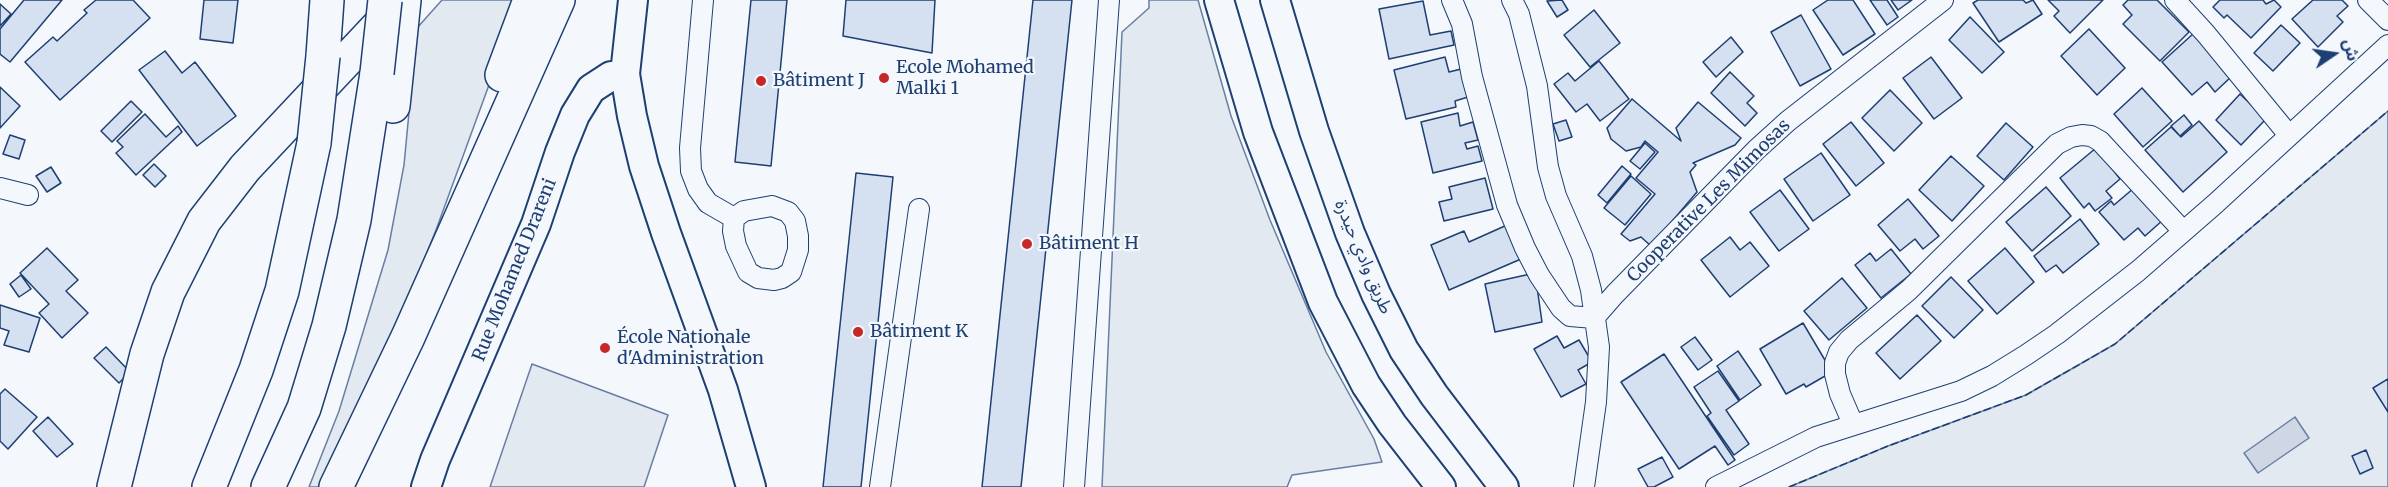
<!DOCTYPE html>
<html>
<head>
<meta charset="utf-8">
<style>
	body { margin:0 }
	#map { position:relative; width:2388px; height:487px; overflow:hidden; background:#f4f7fb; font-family:Merriweather,"Noto Sans Arabic",serif }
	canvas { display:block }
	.north { position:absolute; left:2304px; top:24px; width:60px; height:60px; -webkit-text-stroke:4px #f4f7fb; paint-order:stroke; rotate:77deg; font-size:16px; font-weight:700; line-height:24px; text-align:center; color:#1d3f73 }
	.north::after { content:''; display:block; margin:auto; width:21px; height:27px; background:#1d3f73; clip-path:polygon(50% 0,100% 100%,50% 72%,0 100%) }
</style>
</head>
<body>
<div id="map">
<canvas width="2388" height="487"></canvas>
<div class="north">ش</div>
</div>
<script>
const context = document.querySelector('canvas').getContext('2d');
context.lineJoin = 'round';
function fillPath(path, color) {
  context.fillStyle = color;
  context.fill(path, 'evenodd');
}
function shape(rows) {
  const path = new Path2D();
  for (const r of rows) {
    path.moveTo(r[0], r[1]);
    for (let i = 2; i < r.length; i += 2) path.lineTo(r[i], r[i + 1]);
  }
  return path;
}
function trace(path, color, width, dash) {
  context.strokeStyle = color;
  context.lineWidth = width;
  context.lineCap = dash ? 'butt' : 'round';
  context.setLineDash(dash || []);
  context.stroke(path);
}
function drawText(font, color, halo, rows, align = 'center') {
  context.font = font + ' Merriweather,"Noto Sans Arabic",serif';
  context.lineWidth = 4.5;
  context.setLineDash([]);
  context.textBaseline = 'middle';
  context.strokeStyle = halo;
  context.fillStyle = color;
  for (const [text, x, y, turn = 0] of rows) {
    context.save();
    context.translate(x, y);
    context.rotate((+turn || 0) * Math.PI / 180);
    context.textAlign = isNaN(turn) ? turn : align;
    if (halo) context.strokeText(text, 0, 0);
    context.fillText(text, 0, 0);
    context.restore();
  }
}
const green = shape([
	[442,0,520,0,436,230,388,349,320,487,309,487,339,411,388,250,404,165,417,28,442,0],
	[1149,0,1198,0,1231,116,1270,220,1326,352,1374,439,1382,462,1292,475,1287,487,1102,487,1122,32,1149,8,1149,0],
	[2388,111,2388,487,1789,487,1888,446,2026,395,2115,344,2388,111],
	[532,364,668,415,644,487,490,487,532,364]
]);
fillPath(green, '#e3e9f0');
trace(green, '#687fa3', 1.5);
const water = shape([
	[2295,417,2309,438,2258,473,2244,453,2295,417]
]);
fillPath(water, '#cfd7e4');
trace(water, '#687fa3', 1.5);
const building = shape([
	[24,0,62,0,10,62,0,54,0,29,24,0],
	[96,0,133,0,150,18,60,100,25,62,53,37,57,41,87,13,84,10,96,0],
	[204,0,238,0,233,43,200,39,204,0],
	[751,0,787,0,771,166,735,162,751,0],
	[846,0,935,0,932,53,843,36,846,0],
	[1033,0,1072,0,1021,487,982,487,1033,0],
	[1562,0,1568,10,1557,17,1547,1,1562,0],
	[1828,0,1853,0,1875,34,1843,55,1813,10,1828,0],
	[1870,0,1887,0,1898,17,1887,25,1870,0],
	[1891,0,1912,0,1898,10,1891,0],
	[1978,0,2023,0,2026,3,2033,0,2042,14,1999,42,1973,3,1978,0],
	[2048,0,2103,0,2070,33,2054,16,2059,11,2048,0],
	[2128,0,2157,0,2189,32,2160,61,2123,24,2132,15,2123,5,2128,0],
	[2220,0,2263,0,2266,4,2274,0,2281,7,2251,38,2227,15,2224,18,2213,7,2220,0],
	[2313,0,2342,0,2348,6,2337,16,2343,22,2318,47,2292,19,2313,0],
	[1423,1,1430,35,1451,31,1454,45,1389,59,1379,9,1423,1],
	[0,4,11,14,0,26,0,4],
	[1594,10,1620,43,1590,67,1564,35,1594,10],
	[1801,15,1831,69,1800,86,1771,32,1801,15],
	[1970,17,2004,52,1982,73,1949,40,1970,17],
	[2281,25,2300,43,2273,71,2254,53,2281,25],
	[2089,29,2125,68,2097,95,2061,56,2089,29],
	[2194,33,2232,76,2215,92,2207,82,2192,95,2162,62,2194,33],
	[1731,37,1743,52,1716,77,1703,62,1731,37],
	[165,51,182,73,195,62,236,116,197,146,139,70,165,51],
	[1445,57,1449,72,1461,69,1468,97,1455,101,1456,107,1406,119,1394,70,1445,57],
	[1931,57,1962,98,1934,119,1903,78,1931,57],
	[1599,61,1629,99,1600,121,1587,104,1576,112,1554,84,1568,73,1575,81,1599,61],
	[1730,72,1754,96,1747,103,1757,113,1745,126,1711,93,1730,72],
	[0,87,20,106,0,128,0,87],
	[2142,88,2172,121,2143,147,2114,114,2142,88],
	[1890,90,1922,123,1894,151,1862,118,1890,90],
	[2240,94,2266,119,2241,145,2216,120,2240,94],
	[1632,99,1681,141,1676,128,1698,102,1741,138,1735,145,1693,163,1696,165,1690,172,1697,192,1651,246,1641,237,1630,241,1621,234,1655,194,1636,178,1658,152,1645,141,1641,147,1626,151,1611,139,1607,128,1632,99],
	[131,101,142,112,112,142,101,131,131,101],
	[1458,113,1460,126,1473,122,1478,140,1465,143,1467,149,1478,146,1482,161,1433,173,1421,122,1458,113],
	[145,114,166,137,178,126,182,132,136,175,116,153,123,147,117,141,145,114],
	[2184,115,2192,125,2180,136,2171,126,2184,115],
	[1566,120,1572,137,1559,141,1553,124,1566,120],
	[2199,121,2227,152,2183,192,2145,150,2171,127,2181,137,2199,121],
	[1851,122,1884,163,1856,186,1823,144,1851,122],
	[2006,123,2033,147,2004,180,1977,156,2006,123],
	[10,135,25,140,19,159,3,154,10,135],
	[1645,143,1655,152,1640,169,1630,161,1645,143],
	[2096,148,2120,179,2106,191,2112,198,2095,211,2089,203,2084,208,2060,178,2096,148],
	[1821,153,1850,195,1813,221,1784,179,1821,153],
	[1951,156,1984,186,1952,221,1919,190,1951,156],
	[154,164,166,176,155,187,143,175,154,164],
	[1622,166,1631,174,1607,203,1598,195,1622,166],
	[51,167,61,183,47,192,36,176,51,167],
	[856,173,893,177,861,487,823,487,856,173],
	[1631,176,1651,194,1625,225,1604,208,1631,176],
	[1485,178,1493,209,1444,221,1439,202,1452,199,1449,187,1485,178],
	[2046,187,2071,216,2032,251,2006,222,2046,187],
	[2134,188,2163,220,2145,236,2138,228,2124,240,2099,212,2111,201,2114,205,2134,188],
	[1780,190,1809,229,1779,251,1750,212,1780,190],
	[1908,199,1939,236,1923,249,1915,239,1900,251,1878,225,1908,199],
	[2080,219,2099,244,2063,273,2056,265,2046,272,2034,256,2080,219],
	[1507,225,1521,259,1449,290,1431,245,1464,231,1469,242,1507,225],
	[1730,237,1740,250,1750,242,1769,266,1730,297,1701,260,1730,237],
	[47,248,78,280,66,291,88,313,62,338,39,313,49,304,20,273,47,248],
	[2005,248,2034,282,1997,314,1968,281,2005,248],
	[1891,249,1911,274,1881,298,1855,265,1870,253,1876,261,1891,249],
	[1535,273,1542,322,1495,332,1485,284,1535,273],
	[21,275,31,289,19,297,10,284,21,275],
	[1951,277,1983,310,1954,338,1922,306,1951,277],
	[1842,278,1867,308,1829,340,1804,311,1842,278],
	[0,305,40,318,29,352,4,345,9,331,0,328,0,305],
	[1917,315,1941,341,1900,379,1876,353,1917,315],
	[1803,323,1832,372,1806,387,1804,384,1786,394,1760,349,1803,323],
	[1557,336,1564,348,1579,340,1592,362,1578,370,1586,384,1561,397,1534,349,1557,336],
	[1695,337,1712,360,1698,370,1681,347,1695,337],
	[106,347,130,372,119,383,94,358,106,347],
	[1738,351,1761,385,1740,400,1717,366,1738,351],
	[1664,354,1735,460,1728,465,1715,446,1679,469,1621,382,1664,354],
	[1718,371,1739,401,1726,410,1749,444,1734,455,1707,416,1711,413,1694,387,1718,371],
	[2388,379,2388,412,2373,388,2388,379],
	[5,389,37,417,8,449,0,441,0,394,5,389],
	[48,417,73,444,57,457,33,431,48,417],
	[2366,450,2373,468,2360,474,2352,456,2366,450],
	[1662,457,1673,477,1654,487,1648,487,1638,469,1662,457]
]);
fillPath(building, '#d5e0f0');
trace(building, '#1d3f73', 1.5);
const street = shape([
	[703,0,690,148,691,171,698,189,708,203,734,218],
	[1452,0,1462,24,1472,77,1507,205,1525,248,1539,275,1561,308,1570,316,1594,318],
	[1512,0,1519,14,1537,86,1548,167,1556,196,1582,256,1591,290,1599,347,1596,402,1584,487],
	[2175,0,2206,34,2288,134],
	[2368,0,2388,20],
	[0,188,28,195],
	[772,206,788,212,795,221,798,236,798,250,791,272,782,278,774,280,758,278,748,272,736,246,733,231,734,218,744,211,772,206],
	[1594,318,1615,294,1756,150,1788,121,1943,0],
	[1853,424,1840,394,1835,374,1835,363,1839,352,1849,340,1909,290,2057,144,2071,137,2082,135,2091,136,2100,141,2183,231],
	[880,487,919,209],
	[1074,487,1109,0],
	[1716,487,1816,437,1961,391,1992,376,2026,355,2057,334,2138,271,2215,204,2388,45]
]);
const secondary = shape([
	[633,0,625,74,632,116,644,166,666,233,723,390,751,487],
	[1219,0,1258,132,1323,302,1366,385,1392,424,1441,487],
	[1275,0,1314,131,1350,233,1376,294,1404,350,1434,395,1504,487],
	[426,487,435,460,536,224,560,152,575,115,591,89,611,76,625,74]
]);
const highway = shape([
	[323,56,327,0],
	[502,75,530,0],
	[393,106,404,0],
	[114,487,147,354,168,292,204,221,245,168,403,0],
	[209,487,256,370,282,291,314,143],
	[268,487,304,408,329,326,354,220,377,73],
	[336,487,408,337,558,0]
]);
trace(street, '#1d3f73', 22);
trace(secondary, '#1d3f73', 32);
trace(highway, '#1d3f73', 36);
trace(street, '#f4f7fb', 20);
trace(secondary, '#f4f7fb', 28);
trace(highway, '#f4f7fb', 33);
const highwayBridge = shape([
	[377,73,385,0],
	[314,143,323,56]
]);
trace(highwayBridge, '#1d3f73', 36, []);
trace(highwayBridge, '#f4f7fb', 33);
trace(shape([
	[1789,487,1888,446,2026,395,2115,344,2388,111]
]), '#1d3f73', 1.5, [8, 3]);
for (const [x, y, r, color] of [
	[884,78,6,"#c62828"],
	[761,81,6,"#c62828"],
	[1027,244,6,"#c62828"],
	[858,332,6,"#c62828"],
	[605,348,6,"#c62828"]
]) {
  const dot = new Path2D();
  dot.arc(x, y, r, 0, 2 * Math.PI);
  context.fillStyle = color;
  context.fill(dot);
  trace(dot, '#f4f7fb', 2);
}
drawText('18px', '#1d3f73', '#f4f7fb', [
	["Ecole Mohamed",896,68],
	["Malki 1",896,89],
	["Bâtiment J",773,81],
	["Bâtiment H",1039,244],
	["Bâtiment K",870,332],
	["École Nationale",617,338],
	["d'Administration",617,359]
], 'left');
drawText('18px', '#1d3f73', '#f4f7fb', [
	["Cooperative Les Mimosas",1709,201,-45],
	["طريق وادي حيدرة",1363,257,67],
	["Rue Mohamed Drareni",515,270,-68]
]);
</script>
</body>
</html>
